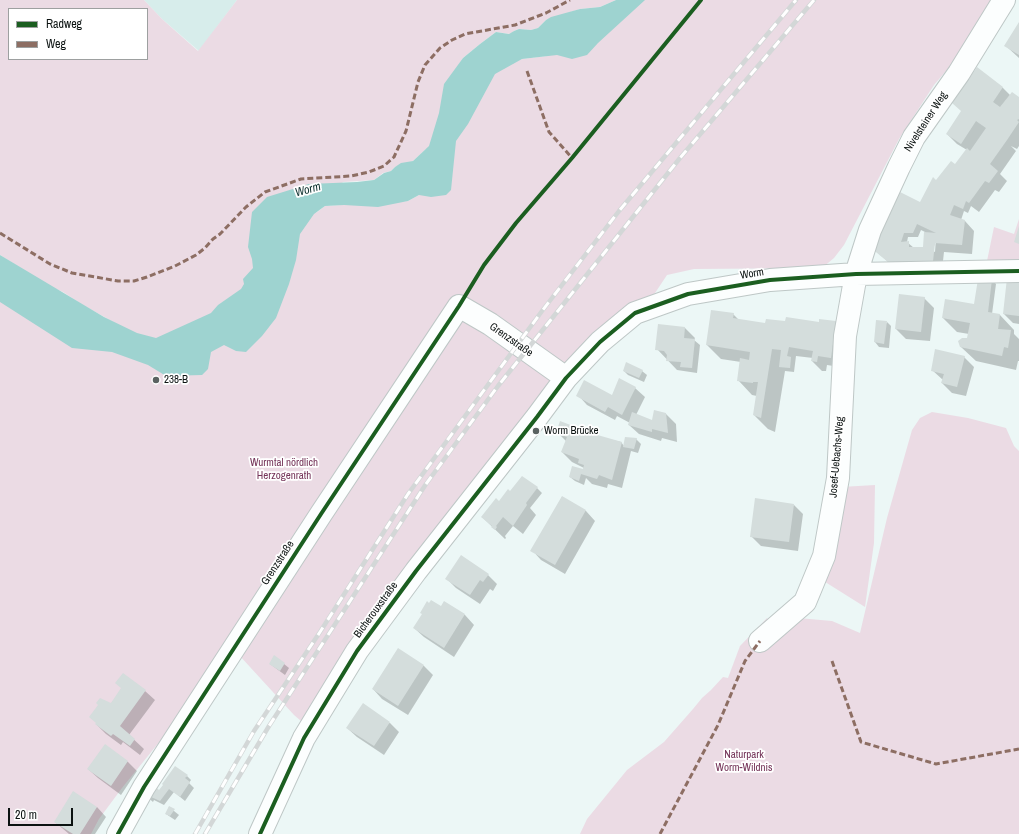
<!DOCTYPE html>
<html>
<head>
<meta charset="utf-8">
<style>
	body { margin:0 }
	#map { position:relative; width:1019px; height:834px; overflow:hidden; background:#ecf7f6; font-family:"Archivo Narrow",sans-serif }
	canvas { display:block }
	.legend { position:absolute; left:8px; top:8px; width:140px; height:52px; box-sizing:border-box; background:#fff; border:1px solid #9da0a0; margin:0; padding:5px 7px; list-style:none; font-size:12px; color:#0b1211 }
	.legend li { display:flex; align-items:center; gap:8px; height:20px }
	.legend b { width:20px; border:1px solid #9da0a0 }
	.scale { position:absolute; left:8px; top:808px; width:65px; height:18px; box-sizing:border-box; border:2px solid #0b1211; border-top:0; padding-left:5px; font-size:12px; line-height:14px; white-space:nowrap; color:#0b1211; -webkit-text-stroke:3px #fff; paint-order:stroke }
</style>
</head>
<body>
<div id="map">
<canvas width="1019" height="834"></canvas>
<ul class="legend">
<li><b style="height:5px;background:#1b5e20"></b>Radweg</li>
<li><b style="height:5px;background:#8d6e63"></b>Weg</li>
</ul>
<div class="scale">20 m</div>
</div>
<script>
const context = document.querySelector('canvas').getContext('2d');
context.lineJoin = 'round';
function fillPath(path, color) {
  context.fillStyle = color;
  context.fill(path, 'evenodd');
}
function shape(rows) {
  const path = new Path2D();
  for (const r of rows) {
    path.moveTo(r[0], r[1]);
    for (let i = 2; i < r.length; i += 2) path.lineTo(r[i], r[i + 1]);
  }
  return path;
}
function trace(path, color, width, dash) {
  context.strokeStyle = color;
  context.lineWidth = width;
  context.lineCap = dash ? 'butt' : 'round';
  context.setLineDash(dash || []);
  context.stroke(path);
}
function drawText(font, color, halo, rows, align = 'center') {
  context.font = font + ' "Archivo Narrow",sans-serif';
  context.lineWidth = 3.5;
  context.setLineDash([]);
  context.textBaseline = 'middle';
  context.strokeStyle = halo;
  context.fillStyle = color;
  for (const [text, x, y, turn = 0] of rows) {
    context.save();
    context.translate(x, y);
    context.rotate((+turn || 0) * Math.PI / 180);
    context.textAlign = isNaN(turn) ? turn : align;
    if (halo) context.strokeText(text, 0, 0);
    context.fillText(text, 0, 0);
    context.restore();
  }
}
fillPath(shape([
	[144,0,237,0,199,51,162,19]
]), '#d7edeb');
fillPath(shape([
	[0,0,144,0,162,19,198,51,237,0,616,0,600,7,580,9,546,20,538,28,531,30,519,29,514,31,510,34,496,32,480,44,463,58,451,77,522,59,547,56,625,0,996,0,958,57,934,85,899,139,844,245,834,258,822,268,694,269,667,275,647,305,605,343,442,544,315,733,294,715,228,643,186,709,122,788,99,819,91,834,0,834,0,295,117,324,81,304,63,292,51,287,0,255],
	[9,9,147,9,147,59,9,59],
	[426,149,419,195,408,201,325,206,316,213,343,182,374,180,383,173,391,171,395,167,413,161],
	[1019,219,1019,263,987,261,994,227,1014,234],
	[932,412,968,418,1006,428,1014,446,1019,451,1019,834,580,834,587,819,627,770,664,742,693,709,702,698,711,690,723,677,728,678,740,646,767,618,781,638,798,618,832,621,860,633,887,518,912,430,920,418],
	[875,485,874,543,865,607,822,580,841,487]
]), '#ebdbe4');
fillPath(shape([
	[616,0,645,0,598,43,587,55,572,59,557,55,522,59,495,74,468,124,456,141,451,190,446,195,431,197,419,195,408,201,378,207,344,205,325,206,314,214,300,234,296,260,289,284,276,318,262,336,246,352,236,351,224,345,211,352,208,369,202,375,166,376,148,365,112,352,72,348,0,302,0,255,104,317,137,333,156,338,211,313,218,305,241,289,244,284,243,279,253,268,252,259,248,247,252,212,267,197,309,184,357,182,374,180,384,173,391,171,395,167,401,163,413,161,429,146,439,113,444,84,463,58,480,44,496,32,509,34,514,31,519,29,531,30,538,28,546,20,551,17,580,9,600,7]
]), '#9ed3d0');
fillPath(shape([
	[1019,24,1019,58,1006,46],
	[977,68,1003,88,1010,95,1019,98,1019,146,1017,149,1011,146,1016,151,1000,174,1007,181,999,192,995,190,979,212,971,206,968,213,964,211,961,220,965,221,974,231,972,254,944,252,942,270,899,271,872,248,921,203,937,182,956,165,967,150,957,144,947,134,962,112],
	[921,230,925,232,924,248,914,248,907,242,908,237,918,237],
	[936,238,935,252,933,251],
	[992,280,996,284,992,314,1000,315,1014,330,1014,334,1019,339,1019,361,1018,361,1016,370,976,361,961,347,968,339,969,334,957,332,943,318,974,305],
	[1019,282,1019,324,1013,323,1004,314],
	[924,298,934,308,930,341,906,339,896,329],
	[733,314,739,320,766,324,786,322,836,322,845,332,840,367,827,365,826,371,822,371,812,361,813,358,796,356,794,372,785,371,775,432,768,429,754,415,757,396,752,395,738,380,741,362,721,359,707,345],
	[887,322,891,326,889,348,879,347,875,342],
	[659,325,685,328,695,338,694,340,700,345,697,373,677,370,657,349],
	[964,357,974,367,966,396,952,393,942,383,943,380,932,370],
	[624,371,642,371,647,375,644,382,628,375],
	[635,388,645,397,636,415,653,421,666,414,676,424,677,442,662,438,661,441,639,434,629,425,630,423,617,416,615,420,587,405,578,395,613,397],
	[557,432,593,435,621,442,624,446,636,439,641,444,638,453,631,451,622,488,608,484,607,488,592,484,586,478,584,485,575,481,570,477,583,470,584,468,572,462,562,452,566,441],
	[537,488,542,493,530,508,536,515,523,534,513,526,505,536,506,538,505,539,482,517,510,493],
	[562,497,586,511,595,521,565,574,541,560,532,550],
	[794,505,803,514,798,551,761,546,751,536],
	[488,575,497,584,493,591,490,589,480,604,456,588,447,579],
	[445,603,465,615,474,625,454,657,424,637,414,628,423,615,441,608],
	[398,649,424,666,433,675,408,715,382,699,373,689],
	[270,664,284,664,289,668,285,675],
	[123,674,145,691,155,700,129,735,144,749,140,755,123,742,121,745,106,734,96,724,122,689],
	[390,723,399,732,384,755,357,737,347,728],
	[105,746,128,762,137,771,121,795,98,778,88,769],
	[187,776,191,780,189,783,194,788,185,801,174,792,164,805,154,800,153,802,145,795,160,791],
	[97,807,106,817,95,834,69,834,55,822],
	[169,807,179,815,175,820,166,814]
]), '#0003');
fillPath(shape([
	[1019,22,1019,55,1004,46],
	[977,67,1003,87,993,102,1000,107,1012,92,1019,97,1019,119,1017,120,1019,122,1007,140,1001,136,1007,140,990,164,998,171,989,183,985,181,969,203,966,201,963,209,954,205,950,215,965,220,962,245,935,243,933,261,888,262,871,248,896,190,920,202,933,177,936,180,951,161,955,164,967,148,970,151,986,128,976,121,961,144,946,134,961,111,952,103],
	[917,224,936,233,924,232,923,247,909,247,909,241,901,242,904,233,913,233],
	[1019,226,1019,244,1014,242],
	[1007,278,1019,281,1019,316,1003,314],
	[978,279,992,279,988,312,1000,314,998,329,1011,330,1008,348,1004,347,1002,356,960,347,958,341,962,338,967,338,970,323,942,318,945,299,974,304],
	[899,294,925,297,921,332,895,329],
	[711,310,734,313,733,318,765,323,766,319,785,321,786,317,819,322,819,319,836,321,831,358,818,356,817,362,811,361,813,351,789,347,787,356,791,357,790,368,779,367,781,350,772,349,761,418,753,415,758,382,753,382,753,383,737,381,740,358,749,360,750,352,706,345],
	[876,320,887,321,884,344,874,342],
	[658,324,685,327,684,338,695,339,692,368,680,367,681,362,666,361,667,355,664,351,655,350],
	[935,349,965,356,957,387,941,383,944,374,931,371],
	[626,362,643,370,639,378,623,371],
	[619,378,636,387,622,415,608,407,605,412,576,396,584,380,612,395],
	[654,410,666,413,668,433,652,429,652,432,628,425,632,412,652,420],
	[560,421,594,434,622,442,612,480,599,475,597,479,581,474,579,481,569,477,572,466,583,469,584,465,578,463,579,459,561,452,567,437,556,433],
	[625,437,637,438,634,449,623,447],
	[522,476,538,487,526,503,527,505,513,526,503,517,496,526,497,527,495,530,491,527,492,526,481,517,496,498,499,501,508,489,510,491],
	[562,496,586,510,555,565,530,551],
	[755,498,794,504,789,542,750,537],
	[461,555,489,574,483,582,480,580,470,595,445,579],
	[431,600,441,606,444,601,465,614,444,648,413,628,422,614,420,613,427,601,429,603],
	[398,648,424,665,398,706,372,689],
	[274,655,285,663,280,671,269,664],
	[123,673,146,690,120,726,135,739,130,746,113,734,111,736,95,724,96,723,89,717,98,705,96,703,100,698,111,703,121,688,115,683],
	[363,703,390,722,374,746,346,728],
	[105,744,128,761,111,786,87,769],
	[175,766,188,775,185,778,190,782,180,797,169,789,160,801,149,796,156,787,159,790,163,785,162,784],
	[73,791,97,807,80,834,73,834,54,822],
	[169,806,175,809,170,816,165,814]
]), '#d4dddc');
const street = shape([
	[760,641,805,602,824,556,838,478,845,336,856,274,870,230,899,167,914,137,959,73,1004,0],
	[118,834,144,787,321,514,459,306,490,324,566,378],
	[260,834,304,738,357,651,416,571,537,417,566,378,600,342,635,313,688,294,770,280,856,274,1019,271]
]);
trace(street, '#bec7c6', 24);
trace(street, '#fcfefe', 22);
const rail = shape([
	[195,834,254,731,320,632,408,494,542,311,619,211,796,0],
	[205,834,269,726,426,484,498,386,680,158,814,0]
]);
trace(rail, '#d3d7d7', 4.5);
trace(rail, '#fff', 3, [9]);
trace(shape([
	[527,71,549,132,572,158],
	[0,233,50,264,72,273,118,281,134,281,147,277,175,266,196,255,205,248,213,239,220,234,246,207,265,192,301,179,351,176,369,172,384,166,394,157,406,131,418,82,425,65,440,48,452,40,465,34,515,25,546,13,570,0],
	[832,661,861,742,936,764,1019,749],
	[660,834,718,725,745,661,760,641]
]), '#8d6e63', 3, [6, 3]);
trace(shape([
	[118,834,144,787,321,514,459,306,484,265,516,223,572,158,701,0],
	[260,834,304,738,357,651,416,571,537,417,566,378,600,342,635,313,688,294,770,280,856,274,1019,271]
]), '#1b5e20', 4);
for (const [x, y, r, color] of [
	[156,380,4,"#5a6261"],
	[536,431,4,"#5a6261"]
]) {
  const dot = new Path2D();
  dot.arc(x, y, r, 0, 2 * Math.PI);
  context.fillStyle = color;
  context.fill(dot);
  trace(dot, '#fff', 1.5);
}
drawText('11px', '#0b1211', '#fff', [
	["Nivelsteiner Weg",926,122,-57],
	["Worm",752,274,-9],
	["Grenzstraße",511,340,35],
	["Josef-Uebachs-Weg",837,457,-85],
	["Grenzstraße",278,563,-57],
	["Bicherouxstraße",376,610,-54]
]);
drawText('11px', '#0b1211', '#fff', [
	["238-B",164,380],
	["Worm Brücke",544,431]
], 'left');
drawText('11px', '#743358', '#fff', [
	["Wurmtal nördlich",284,463],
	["Herzogenrath",284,476],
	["Naturpark",744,755],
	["Worm-Wildnis",744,768]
]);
drawText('italic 12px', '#0b2f2d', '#fff', [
	["Worm",308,190,-15]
]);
</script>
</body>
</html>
